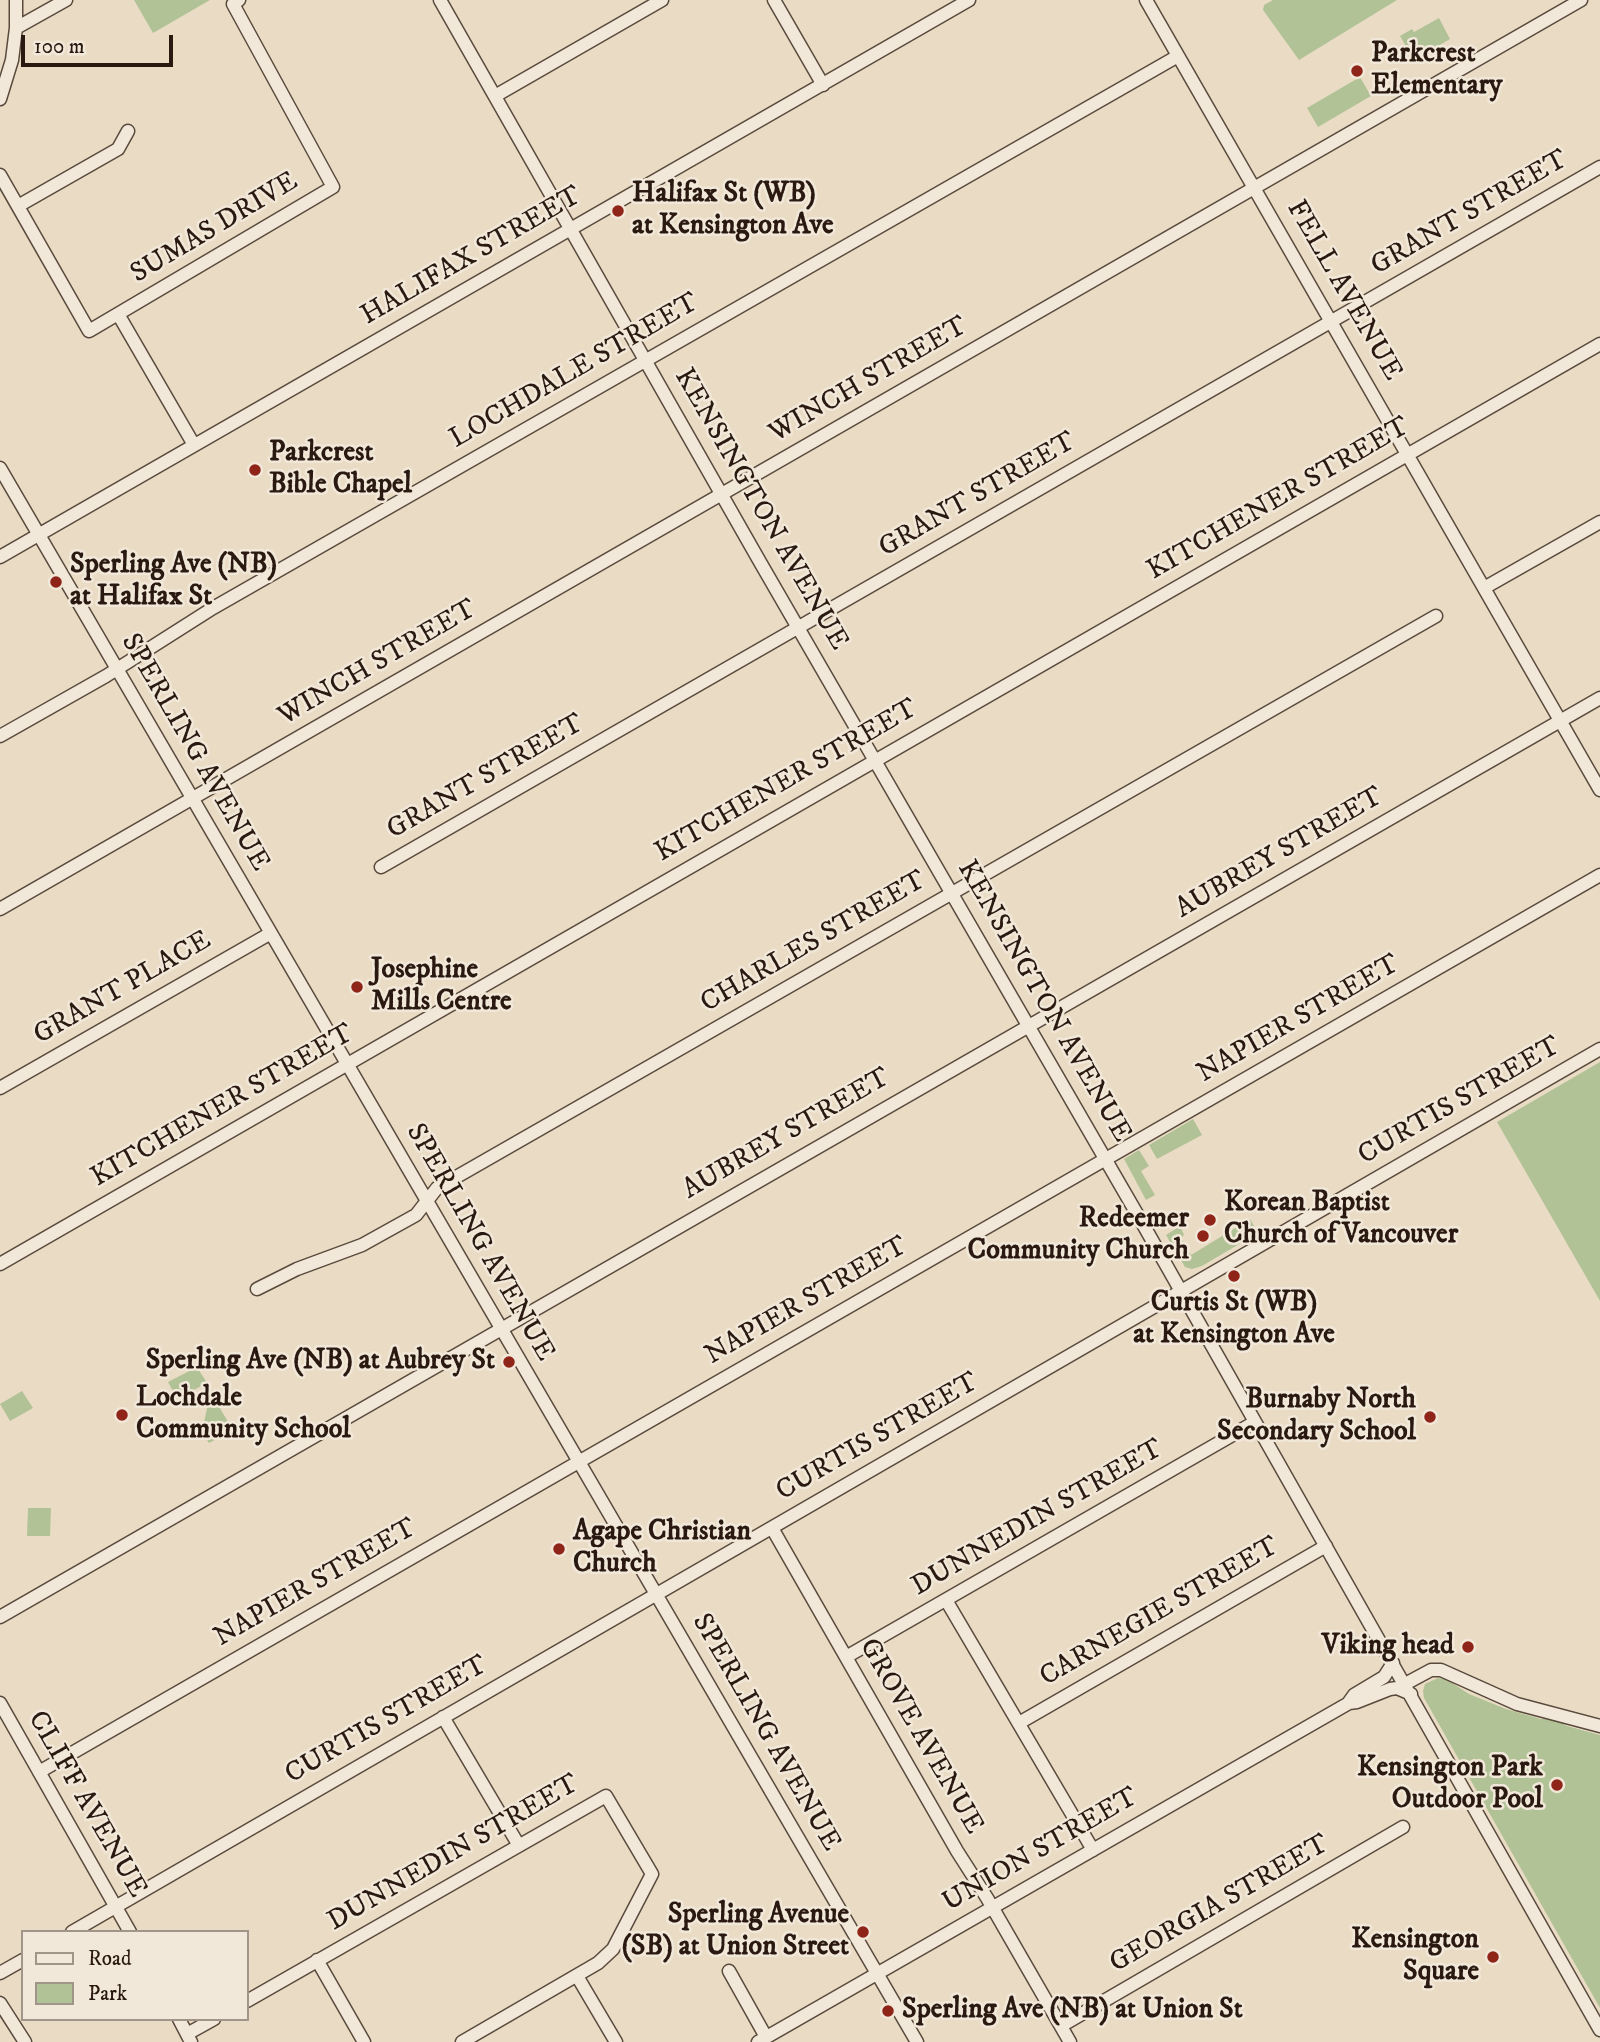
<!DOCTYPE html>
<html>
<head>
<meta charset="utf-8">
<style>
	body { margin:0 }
	#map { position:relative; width:1600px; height:2042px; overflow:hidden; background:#eadcc4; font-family:"IM FELL DW Pica",serif }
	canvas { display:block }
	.legend { position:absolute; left:21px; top:1930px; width:228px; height:91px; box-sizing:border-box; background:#f1e8d9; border:2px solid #a19589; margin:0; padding:9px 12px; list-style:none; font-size:21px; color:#2a1910 }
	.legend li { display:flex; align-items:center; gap:14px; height:35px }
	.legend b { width:35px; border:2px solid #a19589 }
	.scale { position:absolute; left:21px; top:35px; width:152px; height:32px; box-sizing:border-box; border:4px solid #2a1910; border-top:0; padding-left:9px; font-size:21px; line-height:24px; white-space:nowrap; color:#2a1910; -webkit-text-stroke:5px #f1e8d9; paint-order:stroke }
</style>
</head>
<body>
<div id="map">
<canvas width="1600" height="2042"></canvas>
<ul class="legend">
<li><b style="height:9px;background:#f1e8d9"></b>Road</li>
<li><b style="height:19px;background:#b2c297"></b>Park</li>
</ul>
<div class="scale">100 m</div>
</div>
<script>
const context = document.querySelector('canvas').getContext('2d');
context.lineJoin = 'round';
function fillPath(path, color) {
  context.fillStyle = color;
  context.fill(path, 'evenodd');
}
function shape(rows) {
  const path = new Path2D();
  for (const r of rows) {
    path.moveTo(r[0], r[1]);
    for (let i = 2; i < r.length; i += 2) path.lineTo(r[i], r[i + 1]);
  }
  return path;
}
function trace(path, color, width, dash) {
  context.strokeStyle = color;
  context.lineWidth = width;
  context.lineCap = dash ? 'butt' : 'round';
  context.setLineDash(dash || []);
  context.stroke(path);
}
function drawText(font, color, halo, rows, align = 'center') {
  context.font = font + ' "IM FELL DW Pica",serif';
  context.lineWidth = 5;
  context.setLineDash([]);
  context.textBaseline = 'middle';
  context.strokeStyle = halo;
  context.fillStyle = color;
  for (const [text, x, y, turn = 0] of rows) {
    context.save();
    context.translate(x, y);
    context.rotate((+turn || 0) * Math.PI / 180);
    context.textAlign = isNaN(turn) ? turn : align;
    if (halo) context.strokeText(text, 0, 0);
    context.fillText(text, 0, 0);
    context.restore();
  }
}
fillPath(shape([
	[134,0,210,0,153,33],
	[1273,0,1397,0,1299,60,1263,10,1264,5],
	[1439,18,1450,39,1433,49,1430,45,1420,50,1425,58,1416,63,1400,36,1412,29,1414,32],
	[1360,77,1371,96,1318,127,1307,108],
	[1600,1062,1600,1301,1497,1122],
	[1193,1119,1202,1135,1157,1159,1149,1145],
	[1139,1150,1149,1166,1141,1171,1155,1195,1146,1200,1124,1159],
	[1250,1219,1258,1233,1202,1266,1192,1269,1185,1267,1166,1235,1180,1226,1184,1235,1181,1238,1191,1255],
	[197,1367,207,1383,177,1399,168,1382],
	[22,1391,33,1408,10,1421,0,1404],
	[215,1400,233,1430,209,1443,202,1432,207,1408],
	[28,1508,51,1508,50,1536,27,1536],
	[1438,1678,1446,1679,1469,1694,1506,1709,1541,1719,1545,1718,1558,1721,1567,1726,1600,1735,1600,2008,1424,1698,1423,1691,1425,1684]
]), '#b2c297');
const minor = shape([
	[440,0,760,562,1144,1226,1600,2030],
	[774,0,823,85],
	[1146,0,1600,790],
	[16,28,66,0],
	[495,96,662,0],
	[0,99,12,60,16,28,16,0],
	[0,175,89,331,333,187,233,4,239,0],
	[18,206,118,149,128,131],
	[118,314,194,445],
	[0,468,917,2042],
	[0,557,969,0],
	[1484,588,1600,522],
	[0,736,106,676,213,608,1178,56],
	[381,867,1600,167],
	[0,909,1581,0],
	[0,1088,271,933],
	[0,1264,1600,344],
	[257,1289,297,1269,362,1245,416,1215,437,1188,1436,616],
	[772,1528,957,1851,987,1898,1070,2042],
	[946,1600,1093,1850],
	[0,1617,1600,698],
	[846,1657,1255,1422],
	[1405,1684,1431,1670,1441,1670,1517,1704,1600,1726],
	[1349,1702,1354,1695,1384,1677,1393,1663],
	[0,1703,130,1932],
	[443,1717,518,1844],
	[1019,1723,1326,1546],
	[39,1772,1600,875],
	[72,1932,1600,1049],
	[317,1960,364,2042],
	[729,1971,766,2037],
	[0,1973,23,1960],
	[577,1976,616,2042],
	[247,2001,606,1796,652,1874,613,1949,598,1963,462,2042],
	[0,2003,25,2042],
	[179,2019,191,2042],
	[1061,2026,1403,1827],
	[187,2034,214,2019],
	[758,2042,1349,1703,1357,1702,1390,1689,1397,1688,1411,1694]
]);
trace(minor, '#5a4a3d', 15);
trace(minor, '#f1e8d9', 12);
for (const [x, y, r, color] of [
	[1357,71,7,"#8f2418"],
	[618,211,7,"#8f2418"],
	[255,470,7,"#8f2418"],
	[56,582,7,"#8f2418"],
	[357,987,7,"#8f2418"],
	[1210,1220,7,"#8f2418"],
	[1203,1236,7,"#8f2418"],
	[1234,1276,7,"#8f2418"],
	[509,1362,7,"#8f2418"],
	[122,1415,7,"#8f2418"],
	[1430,1417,7,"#8f2418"],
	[559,1549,7,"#8f2418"],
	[1468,1647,7,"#8f2418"],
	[1557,1785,7,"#8f2418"],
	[863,1932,7,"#8f2418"],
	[1493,1957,7,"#8f2418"],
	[888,2011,7,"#8f2418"]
]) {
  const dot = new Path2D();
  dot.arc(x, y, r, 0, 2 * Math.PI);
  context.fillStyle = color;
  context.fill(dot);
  trace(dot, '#f1e8d9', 2.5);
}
drawText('bold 28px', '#2a1910', '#f1e8d9', [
	["Parkcrest",1371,55],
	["Elementary",1371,87],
	["Halifax St (WB)",632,195],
	["at Kensington Ave",632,227],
	["Parkcrest",269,454],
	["Bible Chapel",269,486],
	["Sperling Ave (NB)",70,566],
	["at Halifax St",70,598],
	["Josephine",371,971],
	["Mills Centre",371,1003],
	["Korean Baptist",1224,1204],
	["Church of Vancouver",1224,1236],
	["Redeemer",1189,1220,"right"],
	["Community Church",1189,1252,"right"],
	["Curtis St (WB)",1234,1304,"center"],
	["at Kensington Ave",1234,1336,"center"],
	["Sperling Ave (NB) at Aubrey St",495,1362,"right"],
	["Lochdale",136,1399],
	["Community School",136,1431],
	["Burnaby North",1416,1401,"right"],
	["Secondary School",1416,1433,"right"],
	["Agape Christian",573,1533],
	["Church",573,1565],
	["Viking head",1454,1647,"right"],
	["Kensington Park",1543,1769,"right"],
	["Outdoor Pool",1543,1801,"right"],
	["Sperling Avenue",849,1916,"right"],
	["(SB) at Union Street",849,1948,"right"],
	["Kensington",1479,1941,"right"],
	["Square",1479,1973,"right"],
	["Sperling Ave (NB) at Union St",902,2011]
], 'left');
drawText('28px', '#2a1910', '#f1e8d9', [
	["GRANT STREET",1470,214,-30],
	["SUMAS DRIVE",215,229,-31],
	["HALIFAX STREET",472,257,-30],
	["FELL AVENUE",1343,291,60],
	["LOCHDALE STREET",575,372,-30],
	["WINCH STREET",869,381,-30],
	["GRANT STREET",978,496,-30],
	["KITCHENER STREET",1279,500,-30],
	["KENSINGTON AVENUE",760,510,60],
	["WINCH STREET",378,664,-30],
	["SPERLING AVENUE",194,753,60],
	["GRANT STREET",486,778,-30],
	["KITCHENER STREET",787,782,-30],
	["AUBREY STREET",1280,854,-30],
	["CHARLES STREET",814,943,-30],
	["GRANT PLACE",123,989,-30],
	["KENSINGTON AVENUE",1043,1002,60],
	["NAPIER STREET",1299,1020,-30],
	["CURTIS STREET",1460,1102,-30],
	["KITCHENER STREET",223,1107,-30],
	["AUBREY STREET",787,1135,-30],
	["SPERLING AVENUE",479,1243,60],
	["NAPIER STREET",807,1302,-30],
	["CURTIS STREET",878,1438,-30],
	["DUNNEDIN STREET",1038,1519,-30],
	["NAPIER STREET",316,1584,-30],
	["CARNEGIE STREET",1160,1613,-30],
	["CURTIS STREET",387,1721,-30],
	["SPERLING AVENUE",765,1733,60],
	["GROVE AVENUE",920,1737,60],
	["CLIFF AVENUE",86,1805,60],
	["UNION STREET",1041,1851,-30],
	["DUNNEDIN STREET",454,1854,-30],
	["GEORGIA STREET",1220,1905,-30]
]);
</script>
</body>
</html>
